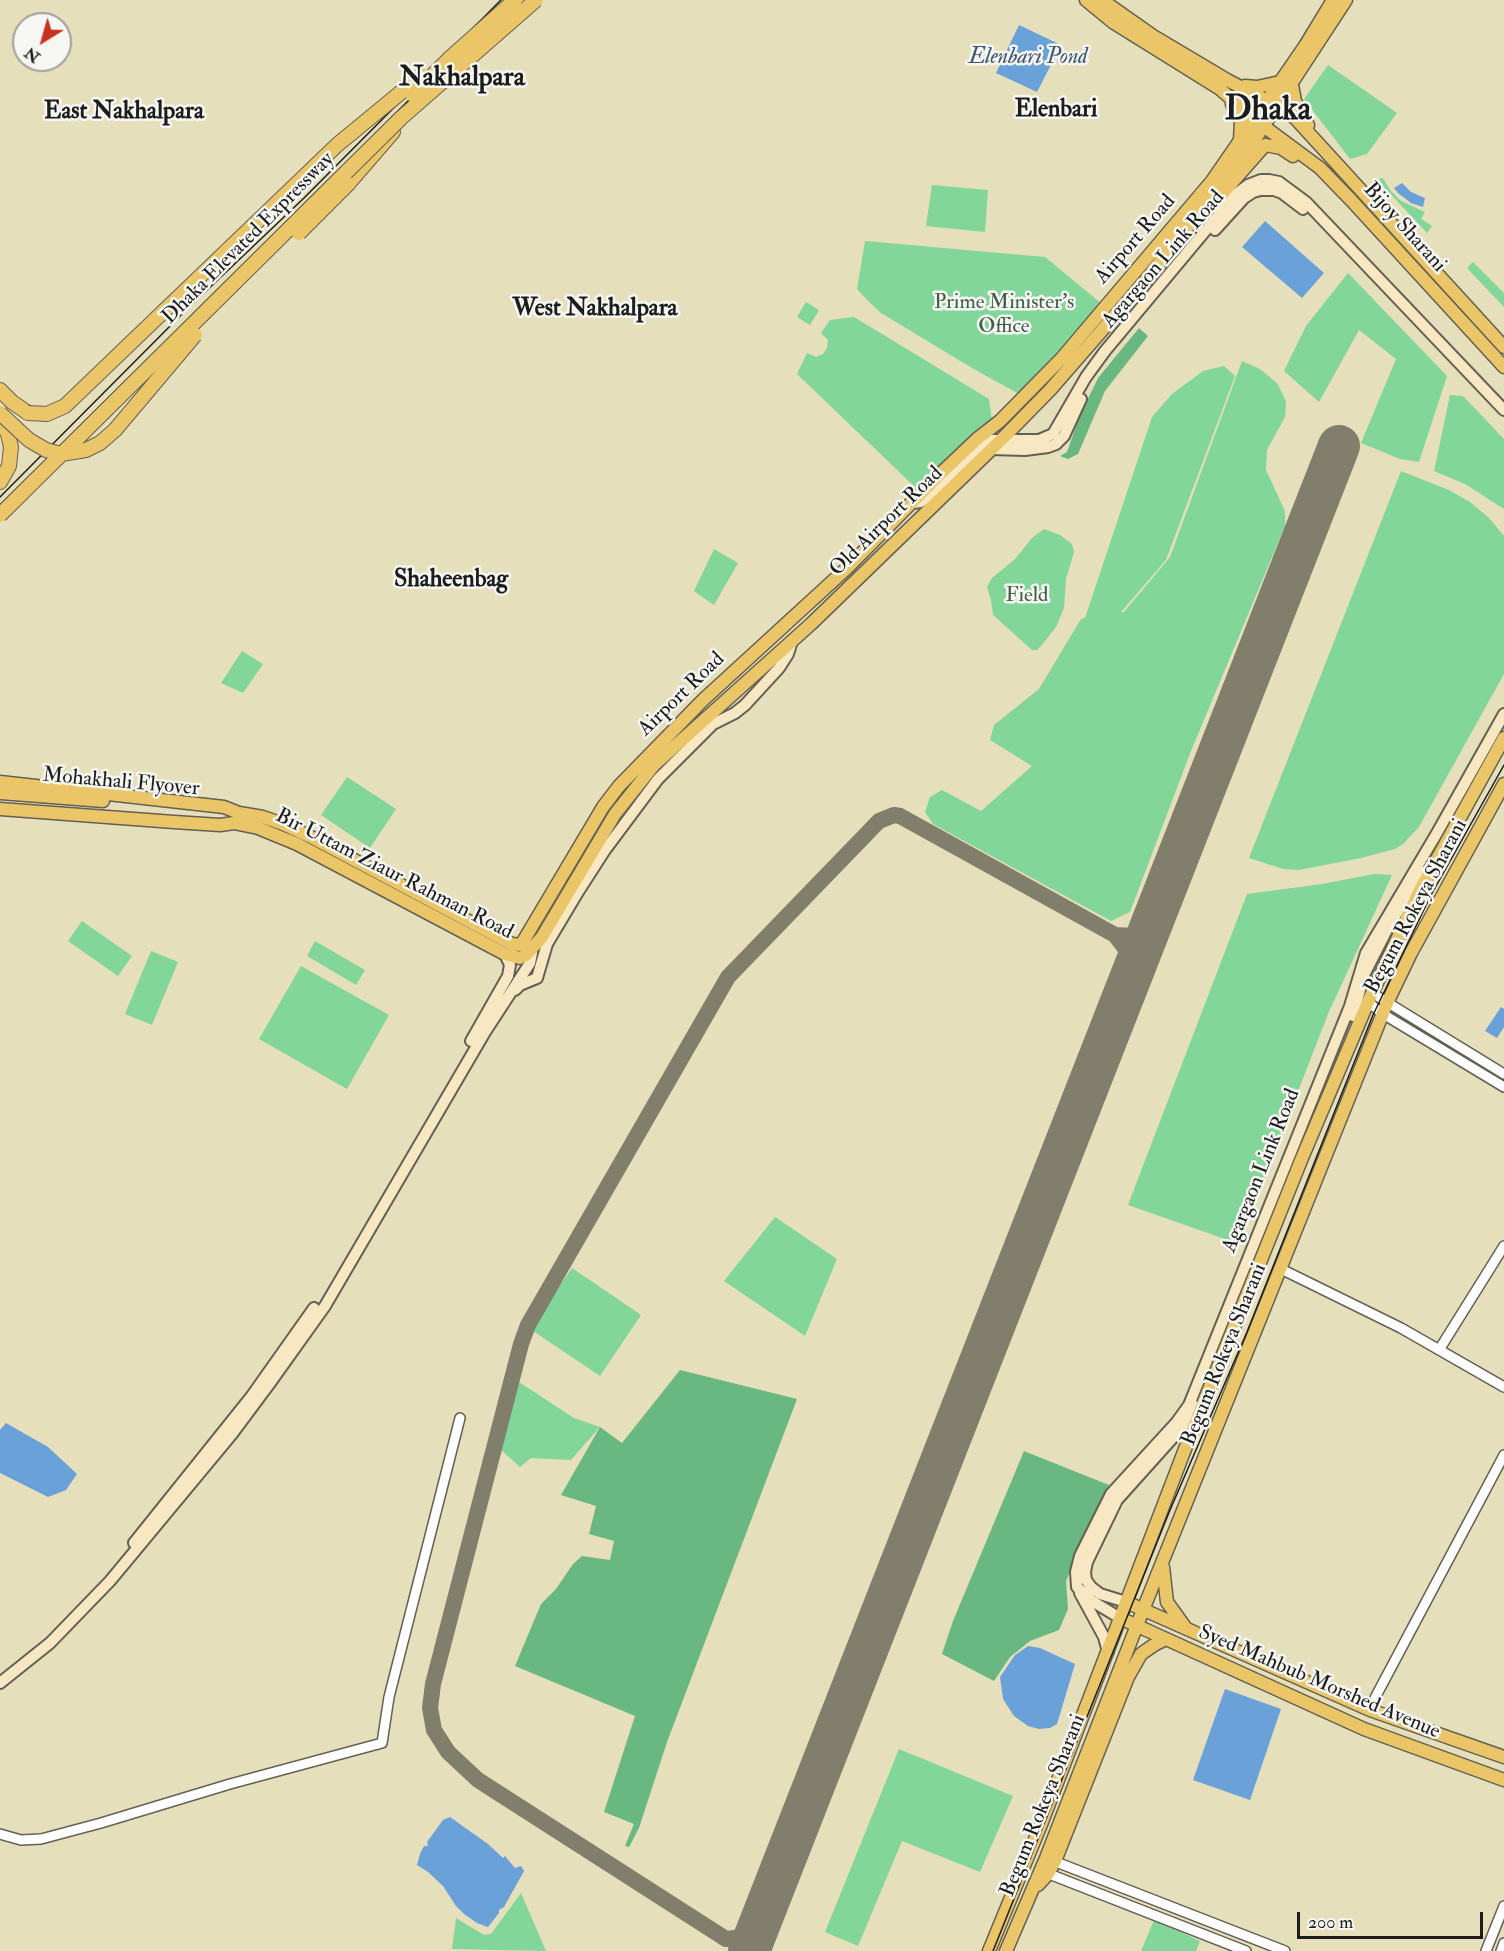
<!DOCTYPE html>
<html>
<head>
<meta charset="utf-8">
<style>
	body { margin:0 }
	#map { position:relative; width:1504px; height:1951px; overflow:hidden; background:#e6dfbb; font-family:"IM FELL Double Pica",serif }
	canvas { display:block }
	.north { position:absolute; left:12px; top:12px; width:60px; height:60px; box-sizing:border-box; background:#f6f6f2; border:2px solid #9f9f9c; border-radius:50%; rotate:217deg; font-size:16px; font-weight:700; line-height:24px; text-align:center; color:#1c1c1c }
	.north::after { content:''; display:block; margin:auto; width:21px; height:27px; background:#c8321e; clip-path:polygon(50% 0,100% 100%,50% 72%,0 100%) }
	.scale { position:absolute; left:1297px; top:1912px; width:186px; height:27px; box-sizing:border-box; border:3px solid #1c1c1c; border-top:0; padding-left:8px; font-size:18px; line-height:21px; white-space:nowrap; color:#1c1c1c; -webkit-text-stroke:4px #f6f6f2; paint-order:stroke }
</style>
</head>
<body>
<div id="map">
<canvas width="1504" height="1951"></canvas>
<div class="north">N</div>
<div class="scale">200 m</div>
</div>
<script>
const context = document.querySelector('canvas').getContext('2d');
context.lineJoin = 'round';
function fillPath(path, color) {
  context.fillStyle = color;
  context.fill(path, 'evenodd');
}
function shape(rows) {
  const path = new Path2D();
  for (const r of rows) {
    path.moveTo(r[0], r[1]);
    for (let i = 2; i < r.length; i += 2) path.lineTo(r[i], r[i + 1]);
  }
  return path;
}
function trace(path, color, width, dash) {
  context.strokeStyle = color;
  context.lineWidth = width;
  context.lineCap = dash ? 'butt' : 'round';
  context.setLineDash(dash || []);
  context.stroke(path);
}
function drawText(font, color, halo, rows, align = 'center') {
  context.font = font + ' "IM FELL Double Pica",serif';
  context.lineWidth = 5;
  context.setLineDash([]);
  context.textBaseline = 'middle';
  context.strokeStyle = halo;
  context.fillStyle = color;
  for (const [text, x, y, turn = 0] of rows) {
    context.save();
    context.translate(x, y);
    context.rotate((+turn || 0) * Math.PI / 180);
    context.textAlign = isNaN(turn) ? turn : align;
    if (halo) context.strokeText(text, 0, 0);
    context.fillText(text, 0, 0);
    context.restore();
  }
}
fillPath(shape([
	[1328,65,1397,113,1367,154,1350,159,1304,99],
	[1383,178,1390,190,1401,201,1425,212,1421,219,1432,226,1427,233,1384,187,1379,179],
	[932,185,988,190,985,232,926,226],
	[865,241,1045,257,1102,304,1019,394,972,368,881,313,868,301,857,289],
	[1473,262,1504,293,1504,307,1467,268],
	[1348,273,1447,376,1419,462,1400,459,1361,443,1396,359,1359,330,1319,402,1284,371,1306,326],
	[806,302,819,310,810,325,797,317],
	[854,317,989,399,992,421,917,489,797,374,807,353,816,357,823,354,827,348,828,340,821,333,830,320],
	[1242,361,1260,369,1277,383,1286,401,1285,417,1267,450,1266,470,1285,511,1285,526,1191,751,1130,912,1111,921,933,824,925,812,930,797,942,790,981,811,1032,766,990,740,994,725,1039,689,1081,619,1085,618,1152,417,1172,394,1203,371,1224,366,1235,376,1166,560,1121,612,1124,612,1170,557],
	[1450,395,1463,396,1504,439,1504,509,1465,484,1434,471],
	[1401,471,1449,490,1470,502,1489,518,1504,536,1504,674,1419,827,1403,844,1395,849,1361,858,1299,870,1283,869,1249,858],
	[1044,529,1060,535,1072,544,1074,552,1066,579,1064,608,1056,627,1041,646,1037,650,1032,650,993,615,991,600,987,587,992,578,1015,559,1032,538],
	[714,549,738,563,714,605,694,591],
	[242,651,263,664,243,693,221,683],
	[347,777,396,809,370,848,321,815],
	[1374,874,1392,875,1328,1014,1239,1244,1128,1205,1247,894,1322,884],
	[82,921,132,956,118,976,68,941],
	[315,941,365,970,356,985,307,956],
	[151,951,178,962,152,1025,125,1014],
	[301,966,389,1015,347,1089,259,1039],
	[775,1217,837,1259,805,1336,724,1281],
	[572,1268,641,1315,600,1376,530,1329],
	[516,1380,574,1418,600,1427,571,1460,531,1458,520,1467,500,1449],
	[899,1749,1013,1796,980,1872,902,1841,858,1946,825,1932],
	[521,1893,546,1951,452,1949,456,1918,484,1935,491,1934],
	[1154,1920,1200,1941,1196,1951,1141,1951]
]), '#82d699');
fillPath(shape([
	[1139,328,1148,336,1105,391,1078,454,1068,459,1060,456,1067,452,1080,415,1098,378],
	[680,1370,797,1399,667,1742,639,1828,629,1847,625,1846,634,1824,604,1812,635,1716,515,1666,541,1604,556,1589,573,1564,582,1556,610,1560,614,1541,589,1534,596,1506,561,1495,600,1427,622,1443],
	[1024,1451,1109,1485,1066,1581,1068,1609,1059,1630,1030,1641,1010,1657,994,1681,942,1654,953,1621]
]), '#69b781');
fillPath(shape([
	[1019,25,1061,45,1037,92,996,73],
	[1402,183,1411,192,1425,198,1423,207,1411,203,1398,193,1394,188],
	[1265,221,1324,273,1302,298,1242,247],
	[1501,1007,1504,1009,1504,1027,1497,1038,1485,1031],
	[6,1423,48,1447,77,1474,66,1490,48,1497,0,1473,0,1430],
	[1028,1646,1040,1648,1075,1664,1057,1724,1050,1728,1039,1729,1028,1726,1014,1716,1003,1699,1000,1677,1015,1655],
	[1225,1689,1281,1709,1250,1800,1193,1780],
	[450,1817,488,1844,503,1858,505,1856,515,1868,521,1866,524,1871,504,1907,499,1910,499,1913,488,1927,477,1923,464,1914,456,1906,443,1886,428,1872,417,1865,420,1854,424,1846,428,1846,427,1842,443,1820]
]), '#6aa1d8');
trace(shape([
	[1115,935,1127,951,1133,972],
	[758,1928,743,1937,726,1939,478,1780,448,1752,434,1730,430,1708,433,1684,521,1344,528,1325,728,977,879,821,894,815,900,816,1115,935,1134,936,1146,931,1151,927]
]), '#817e6c', 16);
trace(shape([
	[749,1951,1339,446]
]), '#817e6c', 42);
const tertiary = shape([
	[1372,993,1504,1074],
	[1368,1002,1383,1014,1504,1087],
	[1281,1269,1401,1328,1504,1387],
	[1439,1350,1504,1246],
	[1370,1710,1376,1696,1504,1455],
	[0,1834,21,1840,41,1839,101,1823,230,1784,382,1743,389,1697,460,1418],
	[1051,1860,1285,1951],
	[1044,1872,1246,1951],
	[1486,1951,1504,1906],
	[1501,1951,1504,1943]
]);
const secondary = shape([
	[1215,230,1244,198,1253,192,1261,190,1274,190,1282,193,1303,209],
	[991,449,1025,450,1048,447,1056,444,1064,436,1081,399],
	[912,503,921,502,928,497,977,449,989,440,1039,440,1053,434,1086,377,1105,351,1236,194,1248,185,1261,180,1269,180,1279,182,1306,202,1504,410],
	[515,990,520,985,537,978,547,944,578,892,605,850,658,779,713,724,735,713,745,705,779,668,788,654,792,641],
	[1353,1016,1364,975,1390,924,1423,872],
	[471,1041,508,976,510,965,505,954],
	[134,1543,251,1397,314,1308],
	[1080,1593,1104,1637,1108,1652],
	[1126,1602,1100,1594,1091,1587,1086,1580,1085,1572,1087,1562,1117,1500,1186,1423,1195,1406],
	[1120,1618,1092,1601,1077,1587,1076,1572,1080,1556,1111,1494,1176,1423,1189,1405,1350,1006,1366,953,1437,833,1504,714],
	[0,1683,50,1643,110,1581,232,1434,270,1383,325,1306,485,1032,530,963,532,953,526,945]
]);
const primary = shape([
	[1086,0,1114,23,1220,89,1254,119,1320,168,1351,200,1504,367],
	[1102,0,1153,36,1227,80,1266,100,1295,118,1504,347],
	[1292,85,1295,101,1308,125],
	[1245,86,1257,87,1280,82],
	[1232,104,1241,120,1240,141],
	[1200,219,1265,145,1281,148,1293,156],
	[1163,1567,1167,1602,1185,1627],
	[1126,1602,1370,1710,1504,1757],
	[1120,1618,1364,1729,1504,1780],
	[1038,1885,1048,1874,1055,1861,1128,1677,1141,1654,1154,1645,1166,1639],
	[989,1951,1040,1827,1185,1449,1302,1158,1368,1002,1420,890,1504,738],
	[1006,1951,1046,1858,1143,1610,1387,1003,1411,953,1504,784]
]);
const trunk = shape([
	[0,782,224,807,239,813,263,817,283,824,311,837,512,944,521,945,603,807,619,786,703,700,847,568,937,477,977,439,1000,421,1062,358,1212,181,1305,46,1333,0],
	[0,793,103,801],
	[0,809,174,822,220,825,234,823,258,828,297,844,505,954,520,958,526,955,542,937,615,814,654,765,811,624,1002,439,1050,390,1144,282,1244,156,1346,0]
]);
const motorway = shape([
	[348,184,393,132],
	[0,390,12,402,28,413],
	[0,420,8,434,11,447,9,466,0,482]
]);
trace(tertiary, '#636054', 12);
trace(secondary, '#636054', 14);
trace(primary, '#636054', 15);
trace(trunk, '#636054', 15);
trace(motorway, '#636054', 16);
trace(tertiary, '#fff', 9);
trace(secondary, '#f7e8c3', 10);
trace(primary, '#ebc669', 12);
trace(trunk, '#ebc669', 12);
trace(motorway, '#ebc669', 14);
trace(shape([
	[0,505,510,0]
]), '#1c1c1c', 1.5);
trace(shape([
	[0,497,183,313,304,198,501,0],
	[993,1951,1170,1510,1247,1332,1373,1015,1431,895,1504,765]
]), '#1c1c1c', 1.5);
const motorwayBridge = shape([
	[413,95,450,58,515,0],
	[299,233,348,184],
	[0,413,29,440,46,450,61,454,86,450,100,443,115,430,195,335],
	[28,413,47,414,65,406,337,145,422,75],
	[0,515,401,118,536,0]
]);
trace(motorwayBridge, '#636054', 16, []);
trace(motorwayBridge, '#ebc669', 14);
drawText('21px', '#1c1c1c', '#f6f6f2', [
	["Bijoy Sharani",1404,228,48],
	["Dhaka Elevated Expressway",249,239,-45],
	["Airport Road",1136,240,-49],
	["Agargaon Link Road",1164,260,-49],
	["Old Airport Road",887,522,-44],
	["Airport Road",682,695,-44],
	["Mohakhali Flyover",121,783,5],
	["Bir Uttam Ziaur Rahman Road",394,875,27],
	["Begum Rokeya Sharani",1417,907,-62],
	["Agargaon Link Road",1262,1171,-68],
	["Begum Rokeya Sharani",1225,1355,-68],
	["Syed Mahbub Morshed Avenue",1319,1683,23],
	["Begum Rokeya Sharani",1044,1806,-68]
]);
drawText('21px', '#405d48', '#f6f6f2', [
	["Prime Minister's",1004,303],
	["Office",1004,327],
	["Field",1027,596]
]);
drawText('italic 22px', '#3f5871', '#f6f6f2', [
	["Elenbari Pond",1028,58]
]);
drawText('bold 24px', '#1c1c1c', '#f6f6f2', [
	["Elenbari",1056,111],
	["East Nakhalpara",124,113],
	["West Nakhalpara",595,310],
	["Shaheenbag",451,581]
]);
drawText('bold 27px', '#1c1c1c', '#f6f6f2', [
	["Nakhalpara",462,79]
]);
drawText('bold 33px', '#1c1c1c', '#f6f6f2', [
	["Dhaka",1268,112]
]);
</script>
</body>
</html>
